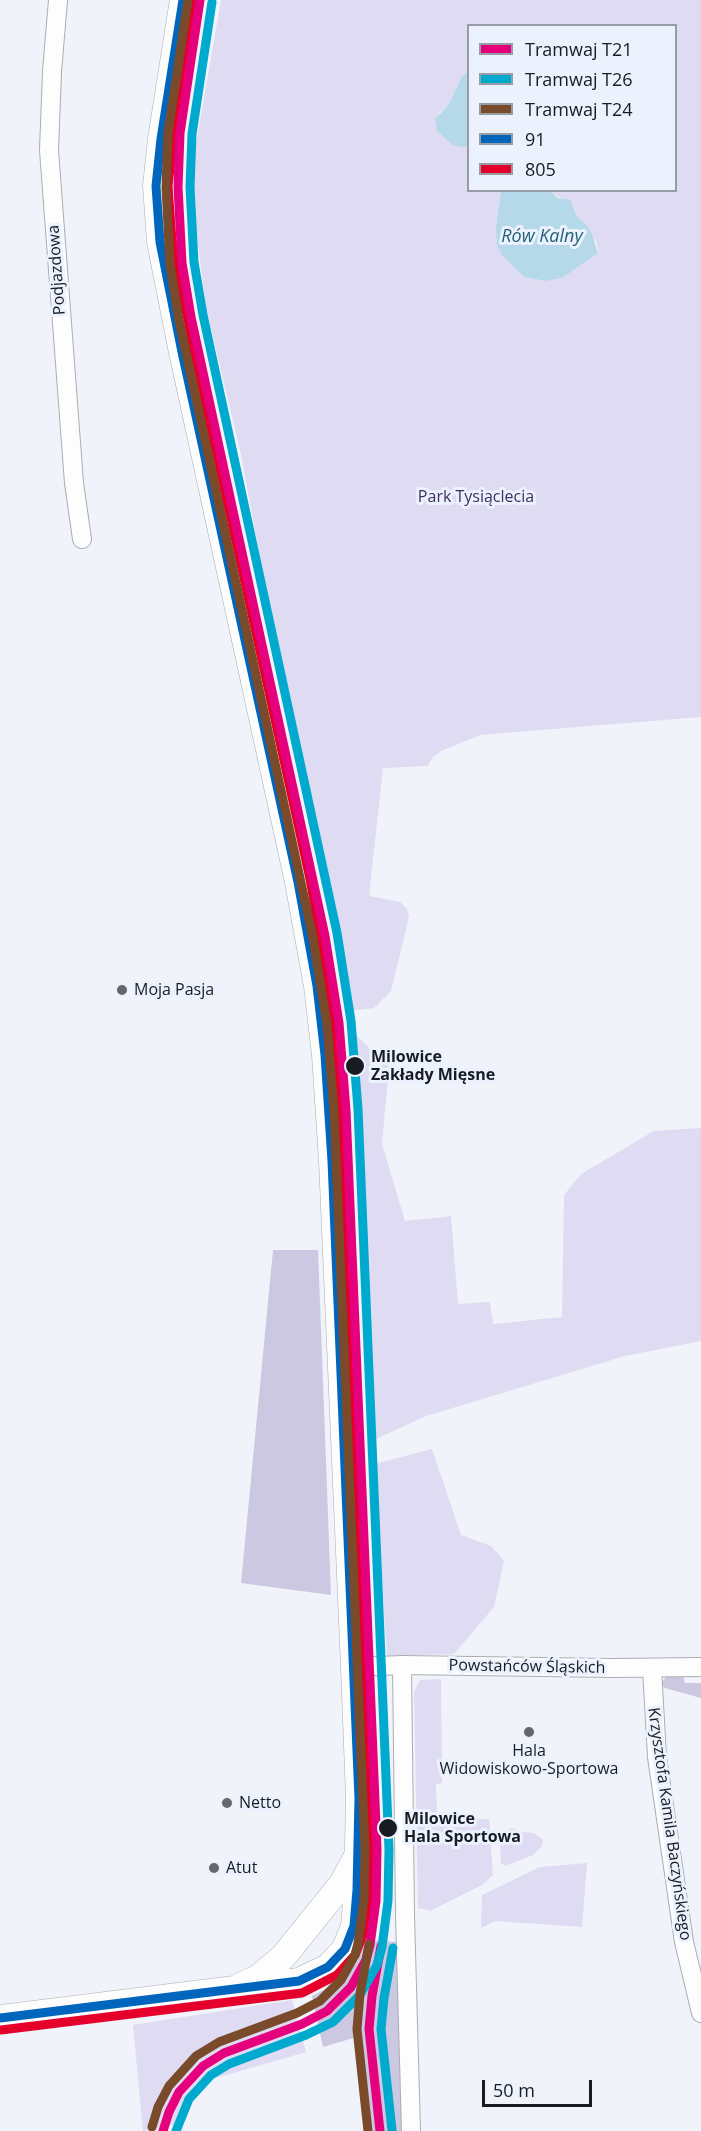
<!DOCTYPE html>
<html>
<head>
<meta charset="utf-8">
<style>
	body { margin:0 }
	#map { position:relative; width:701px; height:2131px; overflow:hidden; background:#f0f3f9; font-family:"Open Sans",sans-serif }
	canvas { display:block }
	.legend { position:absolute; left:467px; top:24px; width:210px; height:168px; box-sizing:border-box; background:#ecf2fd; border:2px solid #979ca5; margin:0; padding:8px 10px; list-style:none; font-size:18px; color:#181c22 }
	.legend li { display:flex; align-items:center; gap:12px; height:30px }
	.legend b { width:30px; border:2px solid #979ca5 }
	.scale { position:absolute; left:482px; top:2080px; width:110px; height:27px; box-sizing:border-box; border:3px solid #181c22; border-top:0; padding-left:8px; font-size:18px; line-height:21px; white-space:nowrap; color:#181c22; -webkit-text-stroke:4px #ecf2fd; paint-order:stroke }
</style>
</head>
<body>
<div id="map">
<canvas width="701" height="2131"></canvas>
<ul class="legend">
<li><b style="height:8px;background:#e5007d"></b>Tramwaj T21</li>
<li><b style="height:8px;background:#00a9ce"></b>Tramwaj T26</li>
<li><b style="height:8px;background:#7a4b2a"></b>Tramwaj T24</li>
<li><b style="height:8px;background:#0065bd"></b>91</li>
<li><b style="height:8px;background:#e4002b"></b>805</li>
</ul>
<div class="scale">50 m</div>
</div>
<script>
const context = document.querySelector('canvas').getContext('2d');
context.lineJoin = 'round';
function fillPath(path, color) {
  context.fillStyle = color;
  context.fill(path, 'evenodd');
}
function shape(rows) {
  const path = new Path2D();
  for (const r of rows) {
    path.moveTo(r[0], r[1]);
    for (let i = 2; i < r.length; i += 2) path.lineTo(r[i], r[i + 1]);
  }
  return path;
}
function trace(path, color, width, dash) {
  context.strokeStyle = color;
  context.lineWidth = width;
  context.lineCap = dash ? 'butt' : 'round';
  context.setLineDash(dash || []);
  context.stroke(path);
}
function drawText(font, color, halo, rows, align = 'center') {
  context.font = font + ' "Open Sans",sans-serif';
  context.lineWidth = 6;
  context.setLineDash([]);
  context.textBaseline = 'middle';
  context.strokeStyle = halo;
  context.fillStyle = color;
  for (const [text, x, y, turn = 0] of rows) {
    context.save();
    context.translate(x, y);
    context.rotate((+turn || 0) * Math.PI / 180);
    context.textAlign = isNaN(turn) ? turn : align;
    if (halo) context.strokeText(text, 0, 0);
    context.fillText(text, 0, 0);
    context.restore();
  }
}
fillPath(shape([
	[221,0,701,0,701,717,480,735,441,751,432,758,428,766,383,768,369,896,400,902,407,909,409,917,391,991,374,1008,348,1011,327,898,301,784,241,454,206,308,190,178],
	[468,26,676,26,676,190,550,191,574,207,578,218,586,224,597,244,598,253,572,271,545,281,524,277,518,271,511,263,496,225,501,191,468,190,468,146,453,145,444,136,438,114,449,104,462,76,468,71],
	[356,1035,389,1067,382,1144,405,1221,451,1216,458,1304,490,1302,493,1324,562,1317,564,1195,581,1174,654,1131,701,1128,701,1341,625,1356,426,1416,374,1440],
	[432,1449,461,1535,491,1546,504,1561,494,1607,454,1654,387,1656,374,1464],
	[441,1679,442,1783,436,1784,437,1818,489,1819,493,1875,482,1885,430,1911,418,1908,414,1692,420,1680],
	[511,1828,522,1832,534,1833,543,1840,542,1846,533,1855,505,1866,501,1863,500,1844,503,1835],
	[587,1863,582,1927,495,1921,481,1928,482,1895,540,1867],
	[292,2000,306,2052,195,2084,176,2124,143,2131,133,2025]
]), '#dfdbf3');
fillPath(shape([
	[273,1250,318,1250,331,1595,241,1583],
	[669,1672,682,1672,685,1683,701,1683,701,1698,665,1688,661,1684],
	[364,1940,397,1942,403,2131,371,2131,360,2036,323,2047,312,1996,346,1978,358,1960]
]), '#ccc8e1');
fillPath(shape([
	[468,71,468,146,462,147,453,145,437,131,435,119,449,104,462,76],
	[501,191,550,191,558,198,570,200,578,218,586,224,592,234,598,253,562,278,545,281,524,277,502,255,497,245,496,225]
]), '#b6d9e9');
const street = shape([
	[58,0,52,72,49,150,74,483,82,539],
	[402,1665,405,1915,411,2131],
	[354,1667,402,1665,614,1668,701,1667],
	[652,1668,657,1757,684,1942,701,2013]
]);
const secondary = shape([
	[242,1985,258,1978,283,1957,342,1884,356,1858],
	[0,2018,299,1981,328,1967,345,1949,354,1926,357,1890,359,1798,354,1667,332,1161,325,1055,317,986,298,882,182,352,160,242,156,186,161,139,183,0]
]);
trace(street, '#aaadb2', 20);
trace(secondary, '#aaadb2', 27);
trace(street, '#fdfdfe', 18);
trace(secondary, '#fdfdfe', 26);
trace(shape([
	[0,2018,299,1981,328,1967,345,1949,354,1926,357,1890,359,1798,332,1161,325,1055,317,986,298,882,182,352,160,242,156,186,161,139,183,0]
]), '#0065bd', 9);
trace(shape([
	[1,2030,302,1993,337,1975,355,1955,366,1927,369,1890,371,1798,344,1160,337,1054,329,984,310,879,194,350,172,240,168,186,173,141,195,2]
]), '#e4002b', 9);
trace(shape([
	[163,2131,169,2112,179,2092,203,2066,224,2053,302,2024,327,2011,351,1987,366,1960,370,1945,376,1901,377,1849,346,1110,339,1023,325,936,191,317,182,263,178,187,180,133,200,0],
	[380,2131,369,2029,372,1996,381,1946]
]), '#e5007d', 9);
trace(shape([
	[392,2130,381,2029,384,1998,393,1948],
	[176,2131,189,2099,211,2075,229,2064,306,2035,333,2022,360,1995,377,1965,382,1947,388,1901,389,1849,358,1109,351,1021,337,933,203,315,194,262,190,187,192,134,212,2]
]), '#00a9ce', 9);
trace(shape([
	[152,2127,158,2107,169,2086,196,2056,219,2042,297,2013,320,2001,341,1980,355,1955,358,1943,364,1900,365,1849,334,1111,327,1024,313,938,179,320,170,264,166,188,168,133,188,0],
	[368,2131,357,2029,360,1994,369,1944]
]), '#7a4b2a', 9);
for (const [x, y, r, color] of [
	[122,990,6,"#64676d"],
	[355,1066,10,"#181c22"],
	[529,1732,6,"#64676d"],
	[227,1803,6,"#64676d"],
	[388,1828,10,"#181c22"],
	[214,1868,6,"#64676d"]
]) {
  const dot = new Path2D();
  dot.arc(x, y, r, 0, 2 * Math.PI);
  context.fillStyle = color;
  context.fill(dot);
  trace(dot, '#ecf2fd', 2);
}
drawText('16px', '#181c22', '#ecf2fd', [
	["Podjazdowa",57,270,-94],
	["Powstańców Śląskich",527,1667,1],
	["Krzysztofa Kamila Baczyńskiego",669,1824,82]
]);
drawText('16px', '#402f62', '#ecf2fd', [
	["Park Tysiąclecia",476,497]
]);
drawText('16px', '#181c22', '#ecf2fd', [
	["Moja Pasja",134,990],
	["Hala",529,1751,"center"],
	["Widowiskowo-Sportowa",529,1769,"center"],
	["Netto",239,1803],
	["Atut",226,1868]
], 'left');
drawText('bold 16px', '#181c22', '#ecf2fd', [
	["Milowice",371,1057],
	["Zakłady Mięsne",371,1075],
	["Milowice",404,1819],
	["Hala Sportowa",404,1837]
], 'left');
drawText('italic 18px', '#226075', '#ecf2fd', [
	["Rów Kalny",542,237]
]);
</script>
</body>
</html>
